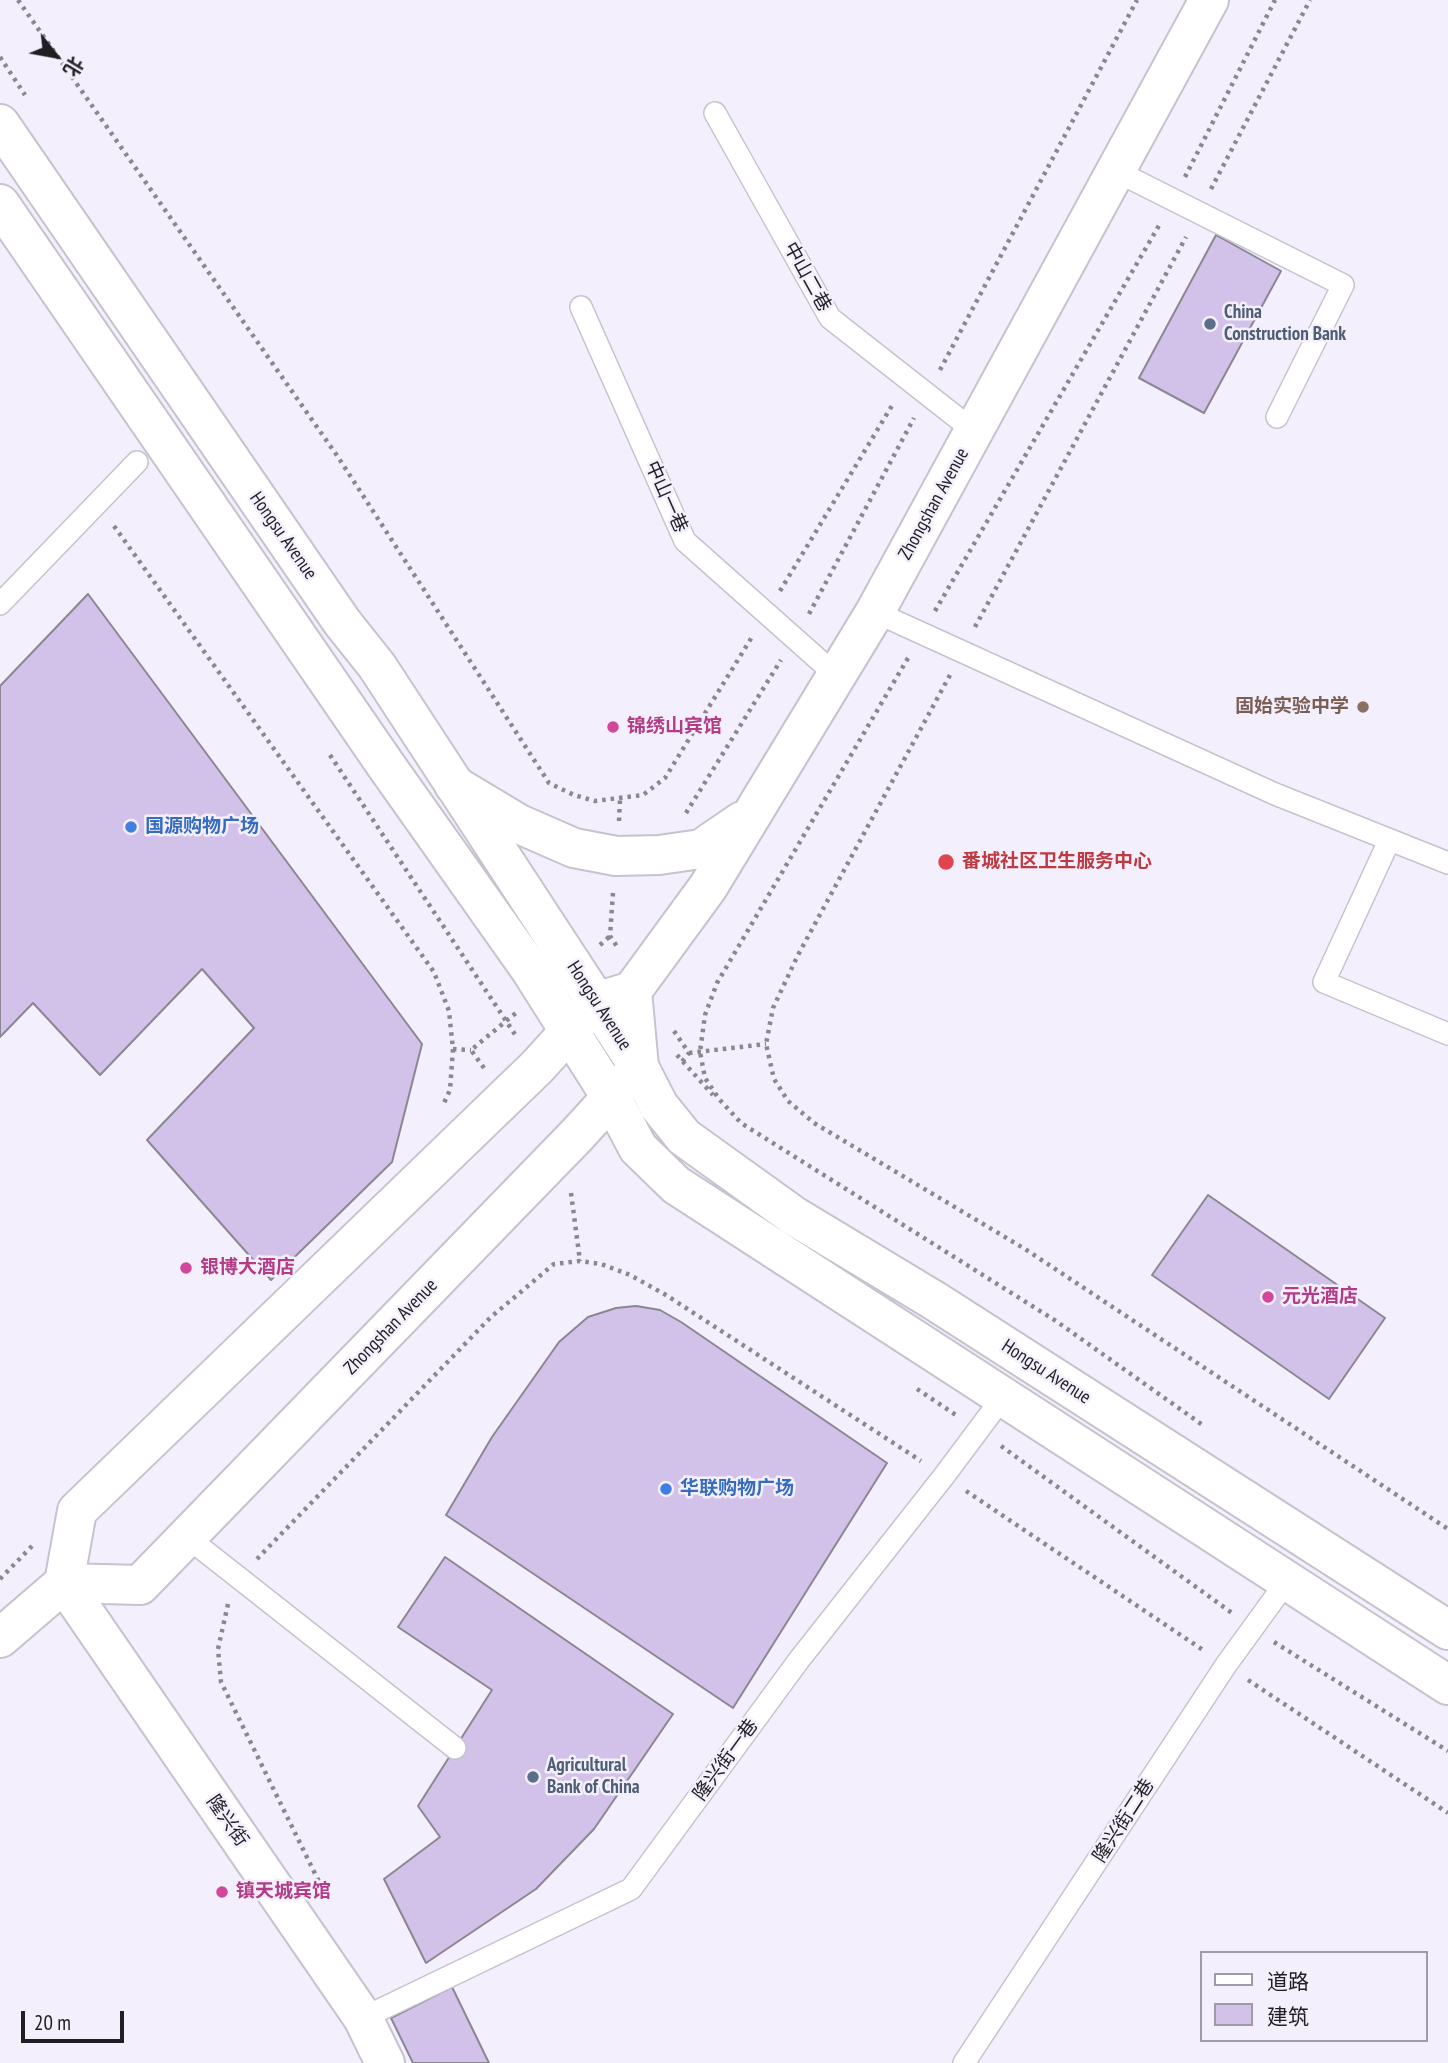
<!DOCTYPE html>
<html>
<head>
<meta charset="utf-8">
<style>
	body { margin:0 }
	#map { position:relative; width:1448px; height:2063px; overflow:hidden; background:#f4effc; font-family:"PT Sans Narrow","Noto Sans SC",sans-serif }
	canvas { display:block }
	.legend { position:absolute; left:1200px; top:1951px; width:228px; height:91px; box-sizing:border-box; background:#f4effc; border:2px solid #9f9ba5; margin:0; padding:9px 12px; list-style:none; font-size:21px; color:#201e23 }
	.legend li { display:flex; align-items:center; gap:14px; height:35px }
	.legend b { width:35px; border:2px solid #9f9ba5 }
	.north { position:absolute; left:21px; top:21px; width:70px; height:70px; -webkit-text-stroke:5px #f4effc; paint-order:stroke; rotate:121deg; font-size:19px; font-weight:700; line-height:28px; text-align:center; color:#201e23 }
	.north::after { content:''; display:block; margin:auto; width:24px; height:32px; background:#201e23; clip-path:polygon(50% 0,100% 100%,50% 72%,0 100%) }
	.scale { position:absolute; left:21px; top:2011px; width:103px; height:32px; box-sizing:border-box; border:4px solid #201e23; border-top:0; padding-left:9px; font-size:21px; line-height:24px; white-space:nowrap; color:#201e23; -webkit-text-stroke:5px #f4effc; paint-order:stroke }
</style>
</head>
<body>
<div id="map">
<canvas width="1448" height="2063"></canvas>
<ul class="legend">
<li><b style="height:9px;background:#fff"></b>道路</li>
<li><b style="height:19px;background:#d2c2ea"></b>建筑</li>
</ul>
<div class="north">北</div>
<div class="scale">20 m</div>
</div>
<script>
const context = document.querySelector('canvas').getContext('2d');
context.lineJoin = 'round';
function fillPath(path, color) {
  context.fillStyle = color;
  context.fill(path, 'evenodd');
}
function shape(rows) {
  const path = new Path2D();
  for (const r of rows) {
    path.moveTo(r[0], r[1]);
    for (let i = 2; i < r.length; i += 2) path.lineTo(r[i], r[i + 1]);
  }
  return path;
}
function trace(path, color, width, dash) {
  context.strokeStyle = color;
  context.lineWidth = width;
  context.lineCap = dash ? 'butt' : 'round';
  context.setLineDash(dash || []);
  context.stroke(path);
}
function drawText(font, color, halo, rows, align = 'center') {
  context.font = font + ' "PT Sans Narrow","Noto Sans SC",sans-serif';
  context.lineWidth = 5;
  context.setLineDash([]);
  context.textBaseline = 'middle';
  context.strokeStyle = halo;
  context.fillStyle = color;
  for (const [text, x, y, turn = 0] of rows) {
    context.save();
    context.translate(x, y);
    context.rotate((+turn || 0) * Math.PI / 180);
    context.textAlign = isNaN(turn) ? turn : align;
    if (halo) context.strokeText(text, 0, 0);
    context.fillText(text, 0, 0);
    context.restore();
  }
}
const building = shape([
	[1216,235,1281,271,1204,413,1139,378,1216,235],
	[88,594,422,1044,392,1162,271,1280,147,1140,254,1028,202,969,100,1075,33,1003,0,1037,0,686,88,594],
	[1208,1195,1385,1318,1329,1399,1152,1275,1208,1195],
	[636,1306,660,1310,681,1322,887,1463,733,1708,446,1515,492,1437,559,1342,588,1317,616,1308,636,1306],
	[445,1557,673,1714,594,1829,536,1889,426,1963,384,1879,440,1837,418,1806,492,1690,398,1627,445,1557],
	[452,1987,489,2063,413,2063,391,2018,452,1987]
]);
fillPath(building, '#d2c2ea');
trace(building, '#8b8792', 2);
const service = shape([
	[715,113,830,318,974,431],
	[1116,171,1343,285,1277,417],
	[581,307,685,541,837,676],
	[0,604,137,462],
	[875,612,1275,794,1448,863],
	[1389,841,1324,982,1448,1034],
	[187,1537,455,1748],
	[363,2018,631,1889,799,1660,944,1476,1003,1397],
	[964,2063,1226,1665,1287,1581]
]);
const minor = shape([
	[64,1583,363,2018,385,2063]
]);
const secondary = shape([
	[454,785,519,824,574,848,616,856,659,855,701,849,742,821],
	[64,1583,140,1585,577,1135,639,1067,632,991],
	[0,1638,64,1583,77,1511,537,1067,596,1002,632,991,708,887,875,612,1209,0]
]);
const primary = shape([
	[0,124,342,622,377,666,639,1067,659,1106,684,1137,794,1216,935,1301,1448,1630],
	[0,204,385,764,530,969,611,1097,638,1148,676,1185,1448,1685]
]);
trace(service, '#c7c2ce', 24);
trace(minor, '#c7c2ce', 42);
trace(secondary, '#c7c2ce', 42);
trace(primary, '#c7c2ce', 42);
trace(shape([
	[18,0,338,457,549,783,574,795,595,801,643,795,665,778,752,637],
	[0,57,25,95],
	[1185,177,1275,0],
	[1211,189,1310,0],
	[940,370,1137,0],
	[114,526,434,972,449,1011,453,1049,450,1090,444,1103],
	[780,591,893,404],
	[935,611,1161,222],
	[809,614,914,418],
	[975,627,1186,237],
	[908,658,717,983,705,1015,700,1052,705,1078,719,1099,741,1123,1056,1321,1204,1426],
	[950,675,798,955,773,1008,766,1044,774,1079,788,1101,814,1123,1025,1249,1448,1529],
	[330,755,516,1036],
	[686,813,781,660],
	[619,821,620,799],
	[613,893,610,936,618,948],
	[600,945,610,936],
	[674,1031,689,1053,681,1063],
	[453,1049,471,1050],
	[689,1053,766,1044],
	[677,1055,713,1095],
	[484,1068,471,1050,517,1012],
	[571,1193,580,1261],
	[917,1389,956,1415],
	[1001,1446,1232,1613],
	[966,1491,1203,1650],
	[257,1559,491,1317,554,1264,580,1261,601,1264,630,1275,666,1295,921,1461],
	[0,1579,34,1544],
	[228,1604,218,1649,221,1682,324,1892],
	[1274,1642,1448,1751],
	[1248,1680,1448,1813]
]), '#8a8790', 4.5, [3.5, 5]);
trace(service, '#fff', 21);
trace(minor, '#fff', 38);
trace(secondary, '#fff', 38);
trace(primary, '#fff', 38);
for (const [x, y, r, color] of [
	[1210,324,7,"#5c6f8a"],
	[1363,707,7,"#8d6e63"],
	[613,727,7,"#d1479c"],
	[131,827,7,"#3f7fe0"],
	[946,862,9,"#e0444e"],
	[186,1268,7,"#d1479c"],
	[1268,1297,7,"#d1479c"],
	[666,1489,7,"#3f7fe0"],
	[533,1777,7,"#5c6f8a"],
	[222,1892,7,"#d1479c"]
]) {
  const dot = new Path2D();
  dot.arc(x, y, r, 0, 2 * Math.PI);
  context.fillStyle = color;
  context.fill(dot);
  trace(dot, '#f4effc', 2.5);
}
drawText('19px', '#201e23', '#f4effc', [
	["中山二巷",807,277,61],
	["中山一巷",666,497,66],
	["Zhongshan Avenue",934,504,-61],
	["Hongsu Avenue",283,536,55],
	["Hongsu Avenue",599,1006,57],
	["Zhongshan Avenue",391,1327,-46],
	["Hongsu Avenue",1046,1372,33],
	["隆兴街一巷",726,1760,-54],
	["隆兴街",227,1821,55],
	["隆兴街二巷",1124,1821,-57]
]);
drawText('bold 19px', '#4e5e75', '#f4effc', [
	["China",1224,313],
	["Construction Bank",1224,335],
	["Agricultural",547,1766],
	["Bank of China",547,1788]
], 'left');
drawText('bold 19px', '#785e54', '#f4effc', [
	["固始实验中学",1349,707]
], 'right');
drawText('bold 19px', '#b23c85', '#f4effc', [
	["锦绣山宾馆",627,727],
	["银博大酒店",200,1268],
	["元光酒店",1282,1297],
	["镇天城宾馆",236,1892]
], 'left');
drawText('bold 19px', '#366cbe', '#f4effc', [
	["国源购物广场",145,827],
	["华联购物广场",680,1489]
], 'left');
drawText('bold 19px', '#be3a42', '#f4effc', [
	["番城社区卫生服务中心",962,862]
], 'left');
</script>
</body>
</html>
